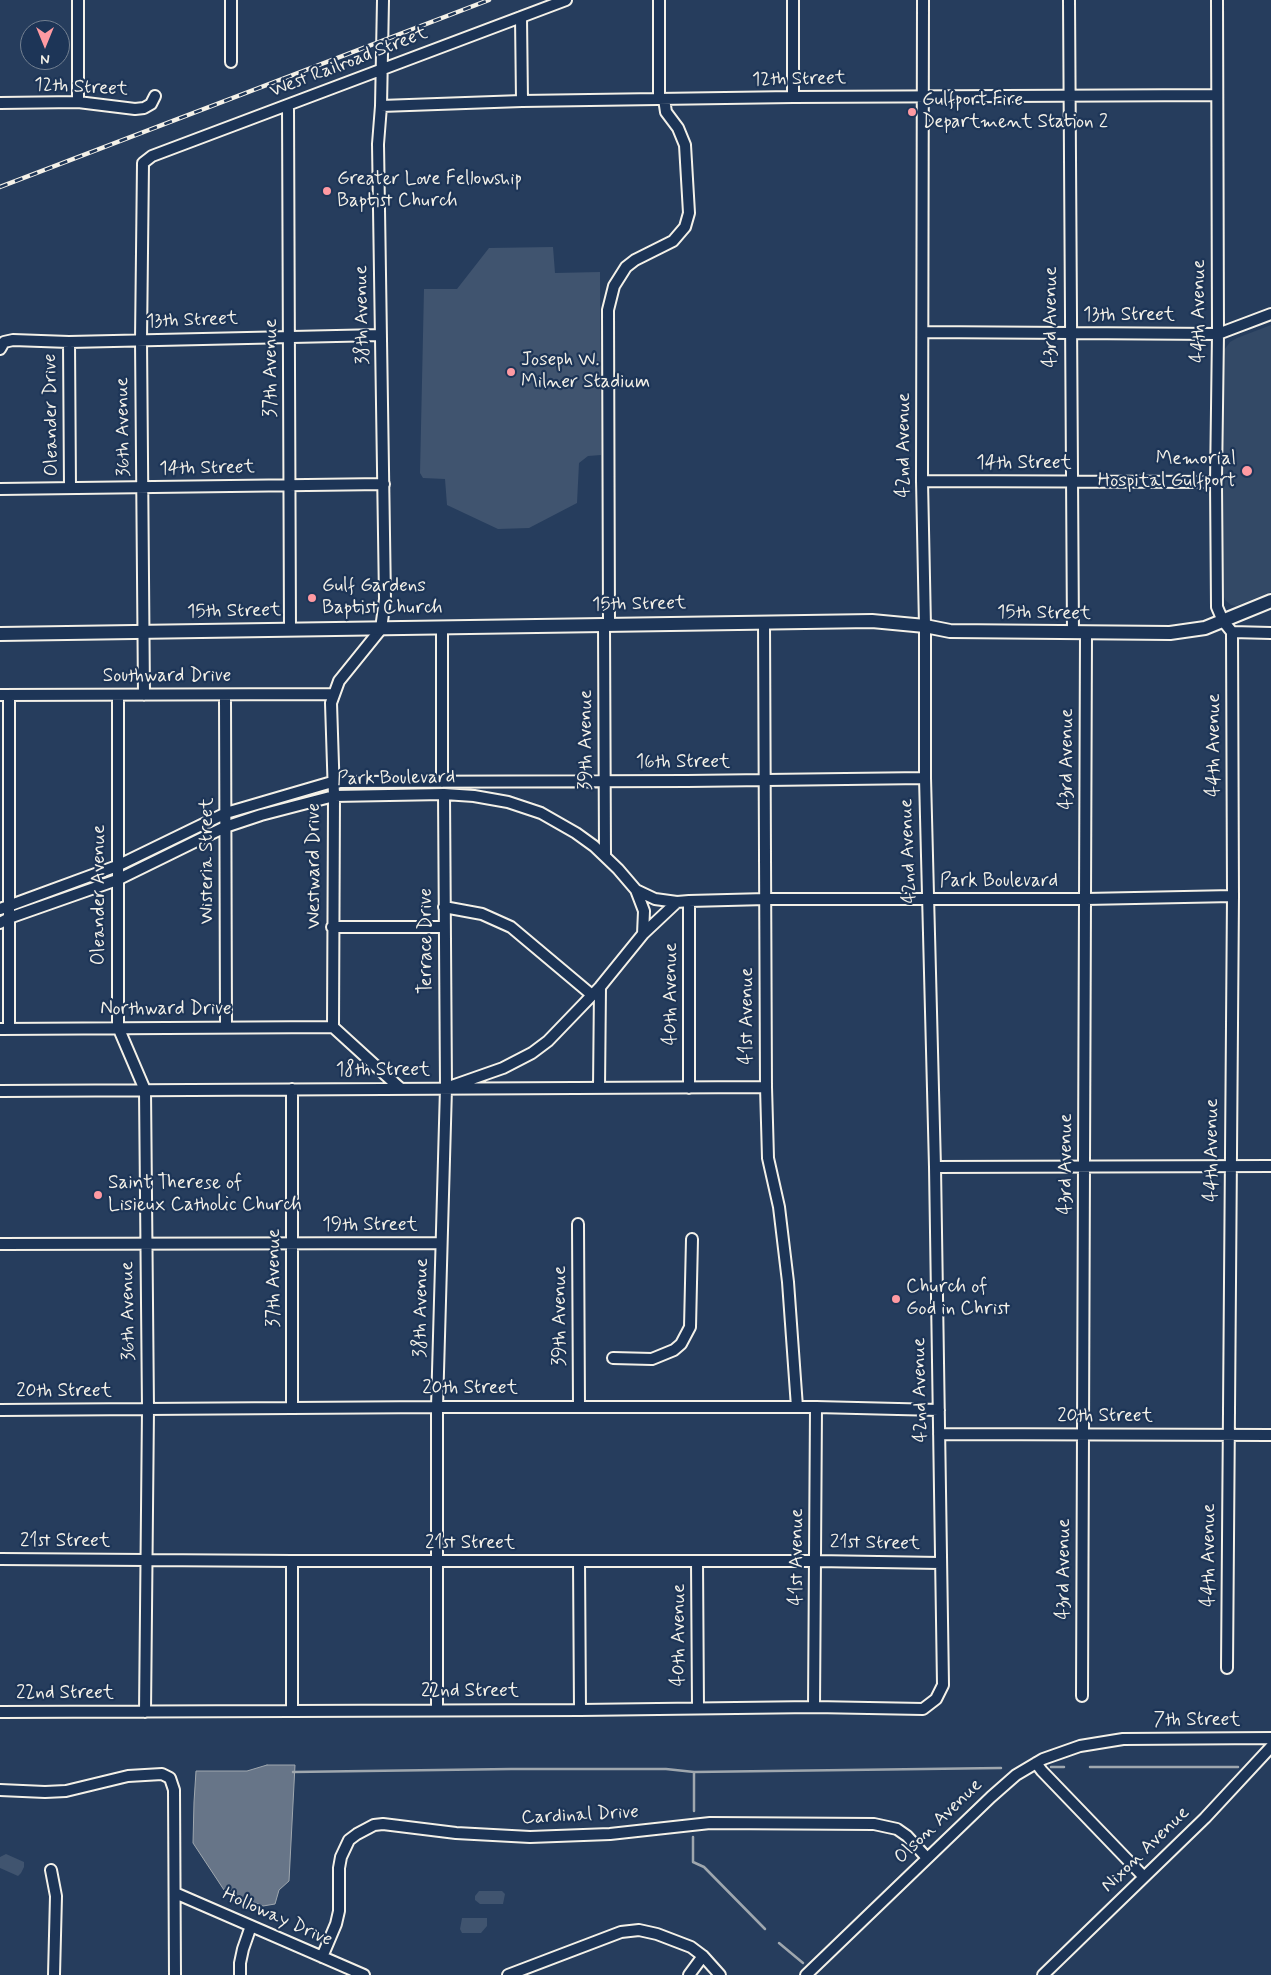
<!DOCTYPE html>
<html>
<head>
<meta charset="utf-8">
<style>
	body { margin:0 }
	#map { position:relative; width:1271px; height:1975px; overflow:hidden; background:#263d5d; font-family:Mynerve,sans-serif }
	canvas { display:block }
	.north { position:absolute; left:20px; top:20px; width:50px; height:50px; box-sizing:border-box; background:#1d3557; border:1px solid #738091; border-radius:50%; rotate:180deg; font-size:14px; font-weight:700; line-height:20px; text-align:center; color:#f4f1e8 }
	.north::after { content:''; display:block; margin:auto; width:18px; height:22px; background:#ff9aa2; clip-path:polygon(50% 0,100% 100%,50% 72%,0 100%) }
</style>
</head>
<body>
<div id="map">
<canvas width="1271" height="1975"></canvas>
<div class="north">N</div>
</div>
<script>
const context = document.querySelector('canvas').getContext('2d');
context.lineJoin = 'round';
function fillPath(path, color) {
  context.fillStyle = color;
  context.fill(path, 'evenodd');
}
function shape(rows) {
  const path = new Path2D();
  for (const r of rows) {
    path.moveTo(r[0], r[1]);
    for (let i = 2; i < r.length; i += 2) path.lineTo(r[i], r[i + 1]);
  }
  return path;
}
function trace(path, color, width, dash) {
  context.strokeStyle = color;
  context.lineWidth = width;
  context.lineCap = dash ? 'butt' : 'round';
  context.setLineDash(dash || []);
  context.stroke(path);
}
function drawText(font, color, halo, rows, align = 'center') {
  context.font = font + ' Mynerve,sans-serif';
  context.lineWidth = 4.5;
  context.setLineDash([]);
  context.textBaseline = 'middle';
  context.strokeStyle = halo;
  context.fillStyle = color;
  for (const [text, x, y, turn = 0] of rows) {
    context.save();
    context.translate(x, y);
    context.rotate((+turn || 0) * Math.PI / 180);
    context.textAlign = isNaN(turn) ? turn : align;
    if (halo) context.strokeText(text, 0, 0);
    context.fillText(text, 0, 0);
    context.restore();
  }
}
fillPath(shape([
	[1271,325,1271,592,1236,606,1231,605,1225,600,1223,594,1224,350,1230,342,1237,338]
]), '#334966');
fillPath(shape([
	[553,247,555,273,600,272,601,455,588,456,579,463,577,503,529,528,498,529,447,505,445,479,423,478,420,473,424,289,457,289,489,248],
	[6,1854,24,1862,24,1867,21,1873,18,1876,0,1868,0,1857],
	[479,1891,502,1891,505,1894,503,1904,480,1904,475,1900,475,1896],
	[462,1918,487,1918,487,1926,481,1933,462,1933,460,1929]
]), '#40546f');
const water = shape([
	[267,1765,295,1765,289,1881,279,1890,275,1904,263,1906,224,1890,193,1843,194,1802,196,1771,247,1771,267,1765]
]);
fillPath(water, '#677588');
trace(water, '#9fa7ae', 1);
trace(shape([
	[1051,1767,1064,1767],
	[1090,1767,1238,1767],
	[293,1772,511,1769,666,1769,694,1772,1001,1768],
	[694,1772,694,1811],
	[693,1837,693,1862,704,1867,765,1929],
	[779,1943,803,1963]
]), '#9fa7ae', 2.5);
const minor = shape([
	[78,0,78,102],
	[231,0,231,62],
	[383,0,381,106,378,144,385,599,381,629,339,681,331,703,334,796,333,1027,401,1089],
	[659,0,659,99],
	[793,0,793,97],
	[1069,0,1073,633],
	[1217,0,1218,334,1216,482,1217,607,1223,621,1232,632,1271,633],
	[521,17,522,101],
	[0,103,78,102,135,109,144,108,151,104,155,96],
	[288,106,290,630],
	[381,106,522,101,793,97,1217,95],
	[923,332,1218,334,1271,314],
	[69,342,70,488],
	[0,349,4,342,13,340,69,342,381,335],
	[922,481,1216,482],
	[0,489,384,484],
	[764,622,766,1087,768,1158,779,1207,788,1282,797,1407],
	[604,625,605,855],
	[609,625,608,310,614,286,626,267,635,260,673,241,685,227,689,213,685,145,678,128,666,112,664,99],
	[442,627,442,782],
	[0,695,334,694],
	[9,695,9,1029],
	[118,695,118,1027,145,1090,148,1409,145,1712],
	[144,695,141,340,143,163,152,156,566,0],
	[225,695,226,1027],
	[636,890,655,899,677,902],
	[444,907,482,914,511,927,592,995],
	[0,909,117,866,226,813,332,782,687,781,925,778],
	[0,923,9,918,117,880,225,827,261,815,334,796,444,794,474,796,508,802,541,813,576,833,594,846,618,869,636,890,644,911,643,934,600,987,548,1041,532,1053,503,1068,446,1088],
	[332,927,444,927],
	[643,934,677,902,689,901,766,899,1086,899,1233,896],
	[0,1029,333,1027],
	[599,1088,600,987],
	[689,1088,689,901],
	[0,1091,766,1087],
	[935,1167,1271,1166],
	[578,1224,579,1407],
	[0,1244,441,1243],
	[613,1358,652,1359,674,1350,681,1344,690,1327,692,1239],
	[292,1407,292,1089],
	[0,1410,437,1407,816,1407,939,1410],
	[939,1434,1271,1435],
	[0,1559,292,1561,816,1561,940,1563],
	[579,1561,580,1710],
	[697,1561,698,1708],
	[1227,1668,1233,896,1232,632],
	[1082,1696,1086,633],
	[814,1707,816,1407],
	[437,1710,437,1407,446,1088,444,794],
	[292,1711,292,1561],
	[0,1712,580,1710,814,1707,923,1709,936,1699,943,1685,935,1167,925,778,925,626,922,481,923,0],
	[1036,1763,1042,1771,1144,1877],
	[0,1790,45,1792,66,1791,128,1776,162,1774,170,1778,174,1790,175,1975],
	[51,1870,56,1896,54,1975],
	[175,1893,364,1975],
	[322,1957,336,1924,339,1911,339,1868,341,1857,349,1840,357,1834,374,1825,383,1824,456,1833,530,1837,610,1834,710,1823,874,1824,897,1829,907,1836,927,1858],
	[240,1975,240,1963,243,1949,251,1926],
	[508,1975,621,1932,639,1930,657,1934,691,1947,703,1956,720,1975],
	[689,1975,703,1956],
	[806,1975,991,1797,1016,1775,1043,1759,1080,1746,1123,1739,1271,1738],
	[1043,1975,1205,1818,1271,1747]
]);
const major = shape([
	[0,634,872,621,925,626,950,631,1170,633,1205,628,1271,601]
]);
trace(minor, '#f4f1e8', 14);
trace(major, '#f4f1e8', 16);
trace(minor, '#1d3557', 10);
trace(major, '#1d3557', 12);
const rail = shape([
	[0,187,489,0]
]);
trace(rail, '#f4f1e8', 4.5);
trace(rail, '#1d3557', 2.5, [8]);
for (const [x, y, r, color] of [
	[912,112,5,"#ff9aa2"],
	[327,191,5,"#ff9aa2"],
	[511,372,5,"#ff9aa2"],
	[1247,471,6,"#ff9aa2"],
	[312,598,5,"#ff9aa2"],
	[98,1195,5,"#ff9aa2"],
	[896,1299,5,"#ff9aa2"]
]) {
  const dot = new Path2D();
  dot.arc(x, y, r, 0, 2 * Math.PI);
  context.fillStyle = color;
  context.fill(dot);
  trace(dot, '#1d3557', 2);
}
drawText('19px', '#f4f1e8', '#1d3557', [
	["West Railroad Street",349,63,-21],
	["12th Street",799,80,-1],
	["12th Street",81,88,3],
	["44th Avenue",1200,311,-90],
	["38th Avenue",363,315,-91],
	["13th Street",1129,316],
	["43rd Avenue",1052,317,-90],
	["13th Street",192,321,-2],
	["37th Avenue",272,368,-90],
	["Oleander Drive",52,415,-91],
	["36th Avenue",124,427,-91],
	["42nd Avenue",905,445,-90],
	["14th Street",1024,464],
	["14th Street",207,469,-1],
	["15th Street",639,605,-1],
	["15th Street",234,612,-1],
	["15th Street",1044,614,1],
	["Southward Drive",167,677],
	["39th Avenue",587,740,-90],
	["44th Avenue",1215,745,-90],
	["43rd Avenue",1068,759,-90],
	["16th Street",683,763],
	["Park Boulevard",396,779,-1],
	["42nd Avenue",909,851,-92],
	["Wisteria Street",208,861,-90],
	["Westward Drive",315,866,-90],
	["Park Boulevard",999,882],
	["Oleander Avenue",100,895,-90],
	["Terrace Drive",427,941,-90],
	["40th Avenue",672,994,-90],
	["Northward Drive",166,1010],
	["41st Avenue",748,1016,-90],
	["18th Street",383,1071],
	["44th Avenue",1213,1150,-90],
	["43rd Avenue",1067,1164,-90],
	["19th Street",370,1226],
	["37th Avenue",275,1278,-90],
	["38th Avenue",422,1308,-89],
	["36th Avenue",129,1311,-91],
	["39th Avenue",561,1316,-90],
	["20th Street",470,1389],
	["42nd Avenue",921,1390,-91],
	["20th Street",64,1392],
	["20th Street",1105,1417],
	["21st Street",65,1542],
	["21st Street",470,1544],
	["21st Street",875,1544,1],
	["44th Avenue",1210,1555,-90],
	["41st Avenue",798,1557,-90],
	["43rd Avenue",1065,1569,-90],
	["40th Avenue",680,1635,-90],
	["22nd Street",470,1692],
	["22nd Street",65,1694],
	["7th Street",1197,1721],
	["Cardinal Drive",580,1816,-3],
	["Olson Avenue",939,1822,-44],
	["Nixon Avenue",1146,1850,-44],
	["Holloway Drive",277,1918,24]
]);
drawText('19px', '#f4f1e8', '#1d3557', [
	["Gulfport Fire",922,101],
	["Department Station 2",922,123],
	["Greater Love Fellowship",337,180],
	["Baptist Church",337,202],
	["Joseph W.",521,361],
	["Milner Stadium",521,383],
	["Memorial",1236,460,"right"],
	["Hospital Gulfport",1236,482,"right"],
	["Gulf Gardens",322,587],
	["Baptist Church",322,609],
	["Saint Therese of",108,1184],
	["Lisieux Catholic Church",108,1206],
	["Church of",906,1288],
	["God in Christ",906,1310]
], 'left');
</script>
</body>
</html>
